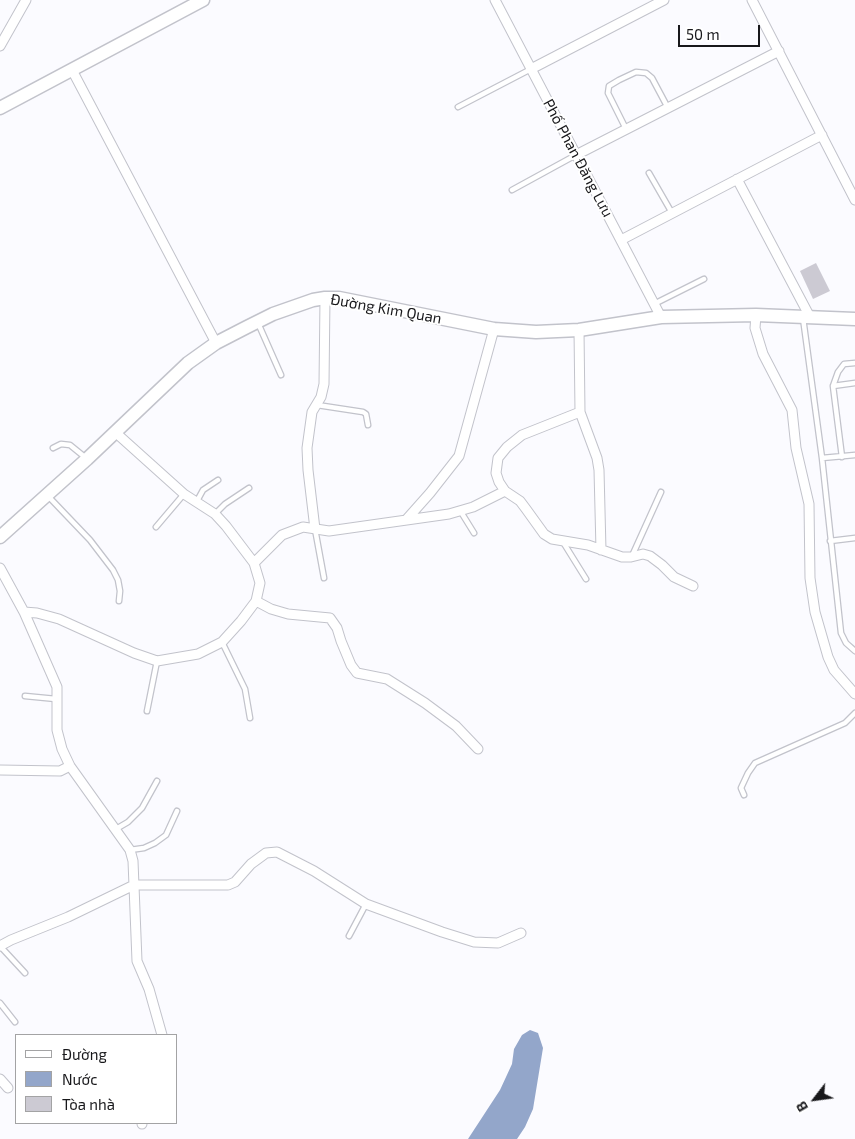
<!DOCTYPE html>
<html>
<head>
<meta charset="utf-8">
<style>
	body { margin:0 }
	#map { position:relative; width:855px; height:1139px; overflow:hidden; background:#fbfbff; font-family:"Exo 2",sans-serif }
	canvas { display:block }
	.legend { position:absolute; left:15px; top:1034px; width:162px; height:90px; box-sizing:border-box; background:#fff; border:1px solid #a3a3a4; margin:0; padding:6px 9px; list-style:none; font-size:15px; color:#18181b }
	.legend li { display:flex; align-items:center; gap:10px; height:25px }
	.legend b { width:25px; border:1px solid #a3a3a4 }
	.north { position:absolute; left:790px; top:1074px; width:50px; height:50px; -webkit-text-stroke:4px #fff; paint-order:stroke; rotate:240deg; font-size:14px; font-weight:700; line-height:20px; text-align:center; color:#18181b }
	.north::after { content:''; display:block; margin:auto; width:18px; height:22px; background:#18181b; clip-path:polygon(50% 0,100% 100%,50% 72%,0 100%) }
	.scale { position:absolute; left:678px; top:25px; width:82px; height:22px; box-sizing:border-box; border:2px solid #18181b; border-top:0; padding-left:6px; font-size:15px; line-height:18px; white-space:nowrap; color:#18181b; -webkit-text-stroke:4px #fff; paint-order:stroke }
</style>
</head>
<body>
<div id="map">
<canvas width="855" height="1139"></canvas>
<ul class="legend">
<li><b style="height:6px;background:#fff"></b>Đường</li>
<li><b style="height:14px;background:#93a6ca"></b>Nước</li>
<li><b style="height:14px;background:#cccad3"></b>Tòa nhà</li>
</ul>
<div class="north">B</div>
<div class="scale">50 m</div>
</div>
<script>
const context = document.querySelector('canvas').getContext('2d');
context.lineJoin = 'round';
function fillPath(path, color) {
  context.fillStyle = color;
  context.fill(path, 'evenodd');
}
function shape(rows) {
  const path = new Path2D();
  for (const r of rows) {
    path.moveTo(r[0], r[1]);
    for (let i = 2; i < r.length; i += 2) path.lineTo(r[i], r[i + 1]);
  }
  return path;
}
function trace(path, color, width, dash) {
  context.strokeStyle = color;
  context.lineWidth = width;
  context.lineCap = dash ? 'butt' : 'round';
  context.setLineDash(dash || []);
  context.stroke(path);
}
function drawText(font, color, halo, rows, align = 'center') {
  context.font = font + ' "Exo 2",sans-serif';
  context.lineWidth = 4;
  context.setLineDash([]);
  context.textBaseline = 'middle';
  context.strokeStyle = halo;
  context.fillStyle = color;
  for (const [text, x, y, turn = 0] of rows) {
    context.save();
    context.translate(x, y);
    context.rotate((+turn || 0) * Math.PI / 180);
    context.textAlign = isNaN(turn) ? turn : align;
    if (halo) context.strokeText(text, 0, 0);
    context.fillText(text, 0, 0);
    context.restore();
  }
}
fillPath(shape([
	[530,1030,538,1033,543,1048,533,1109,525,1127,517,1139,468,1139,500,1090,512,1064,514,1049,522,1035]
]), '#93a6ca');
fillPath(shape([
	[816,263,830,291,813,299,800,271]
]), '#cccad3');
const lane = shape([
	[458,107,531,69],
	[626,129,608,93,609,86,619,80,636,72,646,73,652,78,668,108],
	[649,173,672,213],
	[512,190,576,155],
	[654,304,704,279],
	[803,318,822,458,841,633,846,643,855,651],
	[258,323,281,375],
	[833,386,855,383],
	[317,405,363,412,366,414,368,425],
	[53,448,61,444,70,445,86,458],
	[842,457,833,386,838,372,844,364,855,363],
	[822,458,855,455],
	[48,496,90,540,113,570,118,580,120,591,119,601],
	[197,501,203,490,218,480],
	[461,512,474,533],
	[215,514,225,504,249,488],
	[156,527,184,494],
	[315,529,324,578],
	[830,541,855,538],
	[563,542,586,579],
	[632,556,661,492],
	[222,642,245,689,250,718],
	[25,696,56,699],
	[147,711,157,661],
	[744,795,741,788,748,773,755,763,845,723,855,713],
	[116,829,128,822,142,808,157,781],
	[130,850,144,848,155,843,166,835,177,811],
	[349,936,366,904],
	[0,946,25,973],
	[0,1003,15,1022]
]);
const street = shape([
	[495,0,661,317],
	[752,0,855,200],
	[0,46,26,0],
	[531,69,664,0],
	[72,70,216,343],
	[576,155,779,51],
	[737,179,810,317],
	[621,240,822,135],
	[756,315,755,328,763,354,792,410,796,448,809,504,810,578,815,612,828,657,834,670,855,694],
	[579,330,580,412,597,458,599,470,601,550],
	[580,412,522,435,507,447,498,458,496,473,499,482,505,491,520,501,526,509,544,534,552,539,588,545,622,557,631,557,643,554,650,556,662,565,674,577,693,586],
	[406,520,430,493,459,456,494,329],
	[315,529,308,470,307,448,312,412,321,397,324,384,325,298],
	[254,563,282,535,303,527,329,531,449,514,473,507,505,491],
	[0,568,24,612,57,687,57,730,62,749,70,766,130,850,133,861,137,961,149,989,162,1035],
	[256,601,271,609,288,614,330,618,337,628,341,641,351,665,357,673,387,679,425,703,456,726,478,749],
	[24,612,37,613,59,619,134,653,157,661,198,654,222,642,241,621,256,601,260,583,254,563,226,526,215,514,184,494,115,432],
	[0,770,60,771,70,766],
	[0,946,11,940,68,917,134,885,228,885,235,882,251,864,266,853,277,852,314,871,366,904,442,932,474,942,498,943,521,933],
	[0,1079,8,1088],
	[142,1124,142,1123]
]);
const secondary = shape([
	[0,108,203,0],
	[0,537,87,459,188,363,216,343,247,327,273,314,313,300,325,298,339,298,494,329,536,332,579,330,661,317,756,315,855,319]
]);
trace(lane, '#c2c3cb', 7);
trace(street, '#c2c3cb', 11);
trace(secondary, '#c2c3cb', 15);
trace(lane, '#fff', 4.5);
trace(street, '#fff', 9);
trace(secondary, '#fff', 12);
drawText('15px', '#18181b', '#fff', [
	["Phố Phan Đăng Lưu",578,158,62],
	["Đường Kim Quan",386,309,10]
]);
</script>
</body>
</html>
